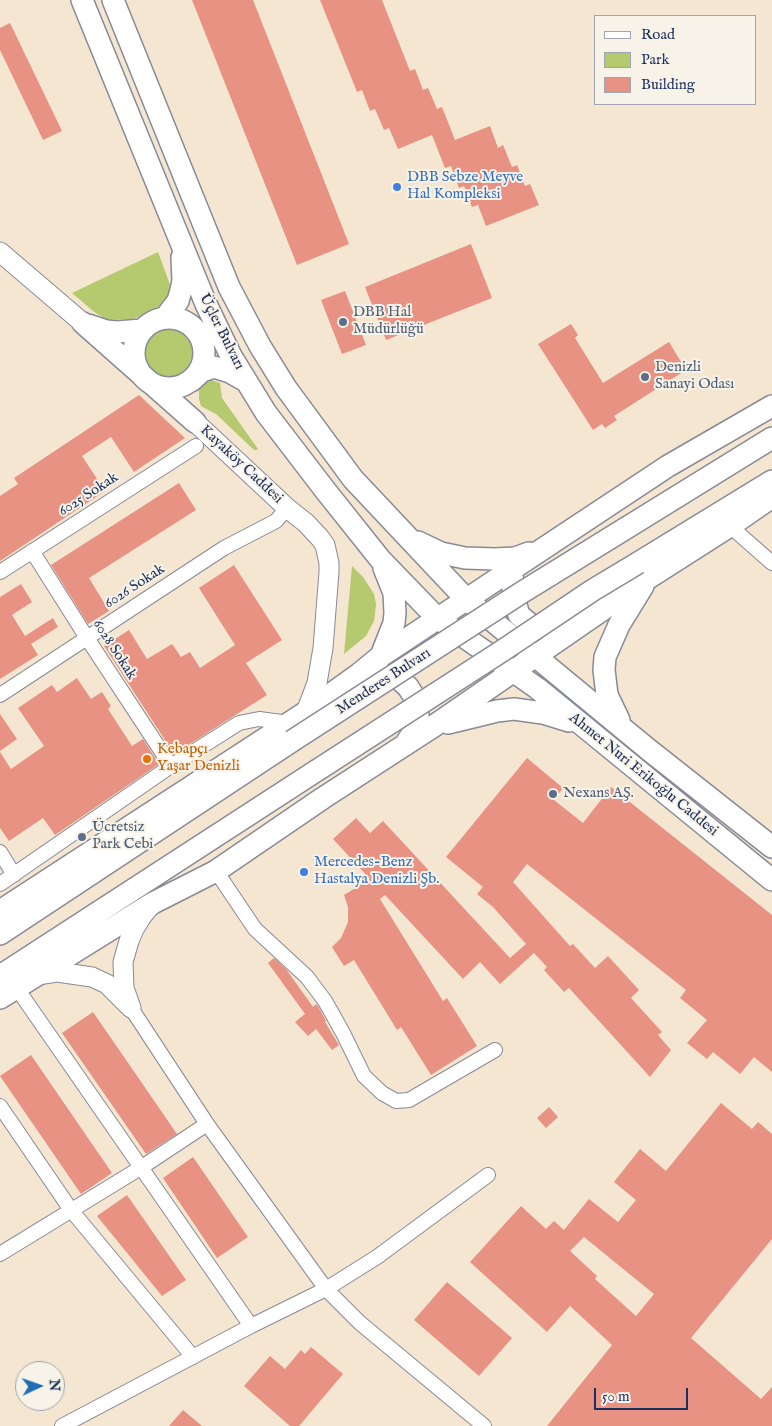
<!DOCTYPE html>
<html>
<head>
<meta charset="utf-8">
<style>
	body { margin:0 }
	#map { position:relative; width:772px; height:1426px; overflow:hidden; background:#f4e6d0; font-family:"IM FELL English",serif }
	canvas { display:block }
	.legend { position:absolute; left:594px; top:15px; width:162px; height:90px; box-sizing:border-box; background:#f7f3e8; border:1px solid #9fa5b1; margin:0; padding:6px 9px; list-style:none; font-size:15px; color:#1b2f5e }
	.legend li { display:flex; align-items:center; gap:10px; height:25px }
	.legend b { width:25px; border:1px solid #9fa5b1 }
	.north { position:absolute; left:15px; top:1361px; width:50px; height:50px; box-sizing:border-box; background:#f7f3e8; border:1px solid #9fa5b1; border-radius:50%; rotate:87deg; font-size:14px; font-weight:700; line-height:20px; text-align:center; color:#1b2f5e }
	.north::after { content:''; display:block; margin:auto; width:18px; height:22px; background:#1f6fb2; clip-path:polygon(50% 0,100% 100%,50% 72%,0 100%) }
	.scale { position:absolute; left:594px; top:1388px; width:94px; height:22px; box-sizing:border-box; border:2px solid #1b2f5e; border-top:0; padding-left:6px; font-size:15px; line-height:18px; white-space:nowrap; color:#1b2f5e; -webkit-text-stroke:4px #f7f3e8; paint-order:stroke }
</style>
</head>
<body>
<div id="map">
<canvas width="772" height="1426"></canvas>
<ul class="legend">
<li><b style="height:6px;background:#fff"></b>Road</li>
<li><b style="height:14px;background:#b5ca6e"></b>Park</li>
<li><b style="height:14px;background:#e79283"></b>Building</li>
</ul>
<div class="north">N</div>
<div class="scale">50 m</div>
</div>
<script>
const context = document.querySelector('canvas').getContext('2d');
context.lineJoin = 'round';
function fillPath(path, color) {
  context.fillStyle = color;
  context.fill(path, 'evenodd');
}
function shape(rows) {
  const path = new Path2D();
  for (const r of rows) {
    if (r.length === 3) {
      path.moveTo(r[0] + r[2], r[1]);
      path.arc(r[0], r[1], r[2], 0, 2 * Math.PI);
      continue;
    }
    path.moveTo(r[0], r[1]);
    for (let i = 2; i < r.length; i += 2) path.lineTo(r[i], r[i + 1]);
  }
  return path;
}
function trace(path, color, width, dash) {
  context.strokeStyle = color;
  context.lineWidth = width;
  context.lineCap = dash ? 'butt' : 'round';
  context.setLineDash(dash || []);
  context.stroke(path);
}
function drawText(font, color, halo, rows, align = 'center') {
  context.font = font + ' "IM FELL English",serif';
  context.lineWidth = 4;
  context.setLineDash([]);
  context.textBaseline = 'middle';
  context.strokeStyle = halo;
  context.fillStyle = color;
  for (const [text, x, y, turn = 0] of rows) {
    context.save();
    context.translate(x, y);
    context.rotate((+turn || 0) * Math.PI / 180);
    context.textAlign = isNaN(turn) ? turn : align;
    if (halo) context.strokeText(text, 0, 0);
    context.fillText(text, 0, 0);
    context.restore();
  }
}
fillPath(shape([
	[158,252,172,290,164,303,149,313,133,319,107,320,93,311,72,293],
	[169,353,26],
	[208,379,220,383,222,398,258,449,257,450,254,450,216,414,201,406,199,399,199,388],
	[352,566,363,577,374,594,376,604,375,614,374,621,366,636,344,654]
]), '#b5ca6e');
fillPath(shape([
	[192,0,253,0,349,244,297,265],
	[320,0,382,0,410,71,415,69,423,90,428,88,437,109,442,107,455,140,490,126,498,148,503,145,512,167,517,165,525,186,530,184,539,205,486,226,478,205,472,207,464,186,459,188,451,166,445,168,432,135,398,149,389,128,384,130,375,109,370,111,362,90,357,92],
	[10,23,62,131,43,140,0,50,0,28],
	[471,244,492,298,386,340,365,287],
	[345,291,366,345,342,354,321,300],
	[571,324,578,335,575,338,603,383,669,342,686,370,614,416,617,420,605,428,602,424,593,430,538,344],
	[139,395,185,438,134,472,111,437,82,456,105,491,0,561,0,496,18,484,14,478],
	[179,483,196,510,89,578,109,611,88,624,51,565],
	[234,565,282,640,246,663,267,695,174,754,104,646,129,630,147,659,172,644,181,657,190,652,200,668,235,645,199,588],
	[21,584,32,602,12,615,25,636,53,618,58,627,31,644,38,655,0,679,0,597],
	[77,678,91,699,102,692,111,706,108,709,132,746,143,739,159,764,55,835,43,818,9,841,0,828,0,752,11,769,44,746,18,708,52,685,57,692],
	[0,714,17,739,0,751],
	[527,758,563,788,554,800,583,823,611,787,772,915,772,1072,754,1057,740,1074,713,1052,707,1059,687,1043,707,1020,680,998,686,990,527,864,513,882,570,946,573,944,595,968,608,956,639,990,631,998,662,1032,658,1035,671,1050,650,1077,569,988,564,992,544,970,547,967,534,953,500,984,480,962,463,979,385,895,380,899,443,1001,447,998,477,1046,431,1075,401,1027,397,1030,354,960,344,966,332,947,341,938,348,922,348,907,344,895,370,879,333,839,356,818,370,833,383,821,510,958,526,944,493,907,477,894,483,887,446,857],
	[274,958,286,969,313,1007,316,1004,318,1006,326,1021,325,1022,339,1045,332,1050,316,1029,308,1036,295,1022,305,1014,268,963],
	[93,1012,177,1134,146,1154,62,1033],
	[31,1055,112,1173,81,1194,0,1076],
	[721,1103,752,1129,758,1122,772,1134,772,1239,691,1338,761,1399,772,1387,772,1426,547,1426,612,1345,570,1306,547,1332,470,1262,521,1206,546,1229,554,1221,564,1230,589,1199,618,1222,636,1200,614,1182,640,1149,666,1171],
	[584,1237,654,1294,636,1316,595,1279,597,1276,570,1251],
	[549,1107,558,1117,546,1128,537,1118],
	[193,1157,248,1237,217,1258,163,1178],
	[127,1195,186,1280,162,1296,97,1216],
	[447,1282,512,1338,479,1376,414,1320],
	[311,1347,343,1374,299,1426,290,1426,244,1386,270,1356,285,1369,301,1350,305,1354],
	[183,1410,202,1426,169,1426]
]), '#e79283');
const street = shape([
	[730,526,772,563],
	[32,551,87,638,171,766],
	[0,572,196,446],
	[0,695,224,548,276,521,287,508],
	[0,852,14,875],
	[216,871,255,929,307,977,325,1001,343,1033,364,1076,382,1093,396,1101,409,1100,495,1050],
	[0,884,171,766,239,723,259,719,289,723],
	[16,987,251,1326],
	[131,1008,207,1124,326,1289,360,1323,484,1426],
	[0,1106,71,1210,193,1357],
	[0,1254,142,1167,207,1124],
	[62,1426,251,1326,326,1289,377,1257,488,1175]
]);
const secondary = shape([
	[0,252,83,323],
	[195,422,287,508,306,523,320,538,325,545,329,563,329,572,323,648,317,683,306,712],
	[37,975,57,972,92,977,107,984,128,1005],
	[131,1008,124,988,123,962,129,941,134,929,142,916,151,905]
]);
const primary = shape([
	[82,0,206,304,231,356,266,413,325,490,380,559,437,618,537,688,772,880],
	[113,0,229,287,260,346,286,388,353,479,466,599,649,750,772,847],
	[165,318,178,301,181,290,183,281,182,257],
	[169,353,35],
	[83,323,195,422],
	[88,325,106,331,117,332,142,330],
	[191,381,202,371,214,367,230,372,246,381],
	[623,530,772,438],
	[418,542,441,553,465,558,495,559,515,558,529,553],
	[638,563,772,481],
	[513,580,513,595,519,615,532,626,553,630],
	[381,656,394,623,395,613,394,593,384,568],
	[376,673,398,678,408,687,415,698,418,715,415,729,405,745],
	[619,720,607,695,604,670,605,657,619,625,643,586],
	[448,723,497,711,514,709,543,713,569,721],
	[0,911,306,712,359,674,381,656,668,466,772,406],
	[0,934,292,741],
	[0,976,316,771],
	[0,998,153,903,216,871,323,798,431,728,647,579,730,526,772,497]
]);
trace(street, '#888a97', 16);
trace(secondary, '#888a97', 21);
trace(primary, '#888a97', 24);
trace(street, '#fff', 14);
trace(secondary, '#fff', 19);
trace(primary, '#fff', 21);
const primaryBridge = shape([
	[292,741,521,593,623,530],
	[316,771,502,651,593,590,638,563]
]);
trace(primaryBridge, '#888a97', 24, []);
trace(primaryBridge, '#fff', 21);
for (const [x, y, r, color] of [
	[397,187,5,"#3f7fe0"],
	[343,322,5,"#5c6f8a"],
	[645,377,5,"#5c6f8a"],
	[147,759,5,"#e8710a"],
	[553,794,5,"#5c6f8a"],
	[82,837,5,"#5c6f8a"],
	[304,872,5,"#3f7fe0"]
]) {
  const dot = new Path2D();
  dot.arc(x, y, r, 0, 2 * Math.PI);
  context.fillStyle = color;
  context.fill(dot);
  trace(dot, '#f7f3e8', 2);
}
drawText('15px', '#366cbe', '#f7f3e8', [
	["DBB Sebze Meyve",407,178],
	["Hal Kompleksi",407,195],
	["Mercedes-Benz",314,863],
	["Hastalya Denizli Şb.",314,880]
], 'left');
drawText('15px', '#4e5e75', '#f7f3e8', [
	["DBB Hal",353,313],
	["Müdürlüğü",353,330],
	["Denizli",655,368],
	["Sanayi Odası",655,385],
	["Nexans AŞ.",563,794],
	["Ücretsiz",92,828],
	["Park Cebi",92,845]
], 'left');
drawText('15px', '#1b2f5e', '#f7f3e8', [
	["Üçler Bulvarı",221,332,63],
	["Kayaköy Caddesi",241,465,43],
	["6025 Sokak",89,495,-33],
	["6026 Sokak",135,587,-33],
	["6028 Sokak",114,650,57],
	["Menderes Bulvarı",384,682,-33],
	["Ahmet Nuri Erikoğlu Caddesi",643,775,39]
]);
drawText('15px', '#c56008', '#f7f3e8', [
	["Kebapçı",157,750],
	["Yaşar Denizli",157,767]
], 'left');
</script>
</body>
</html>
